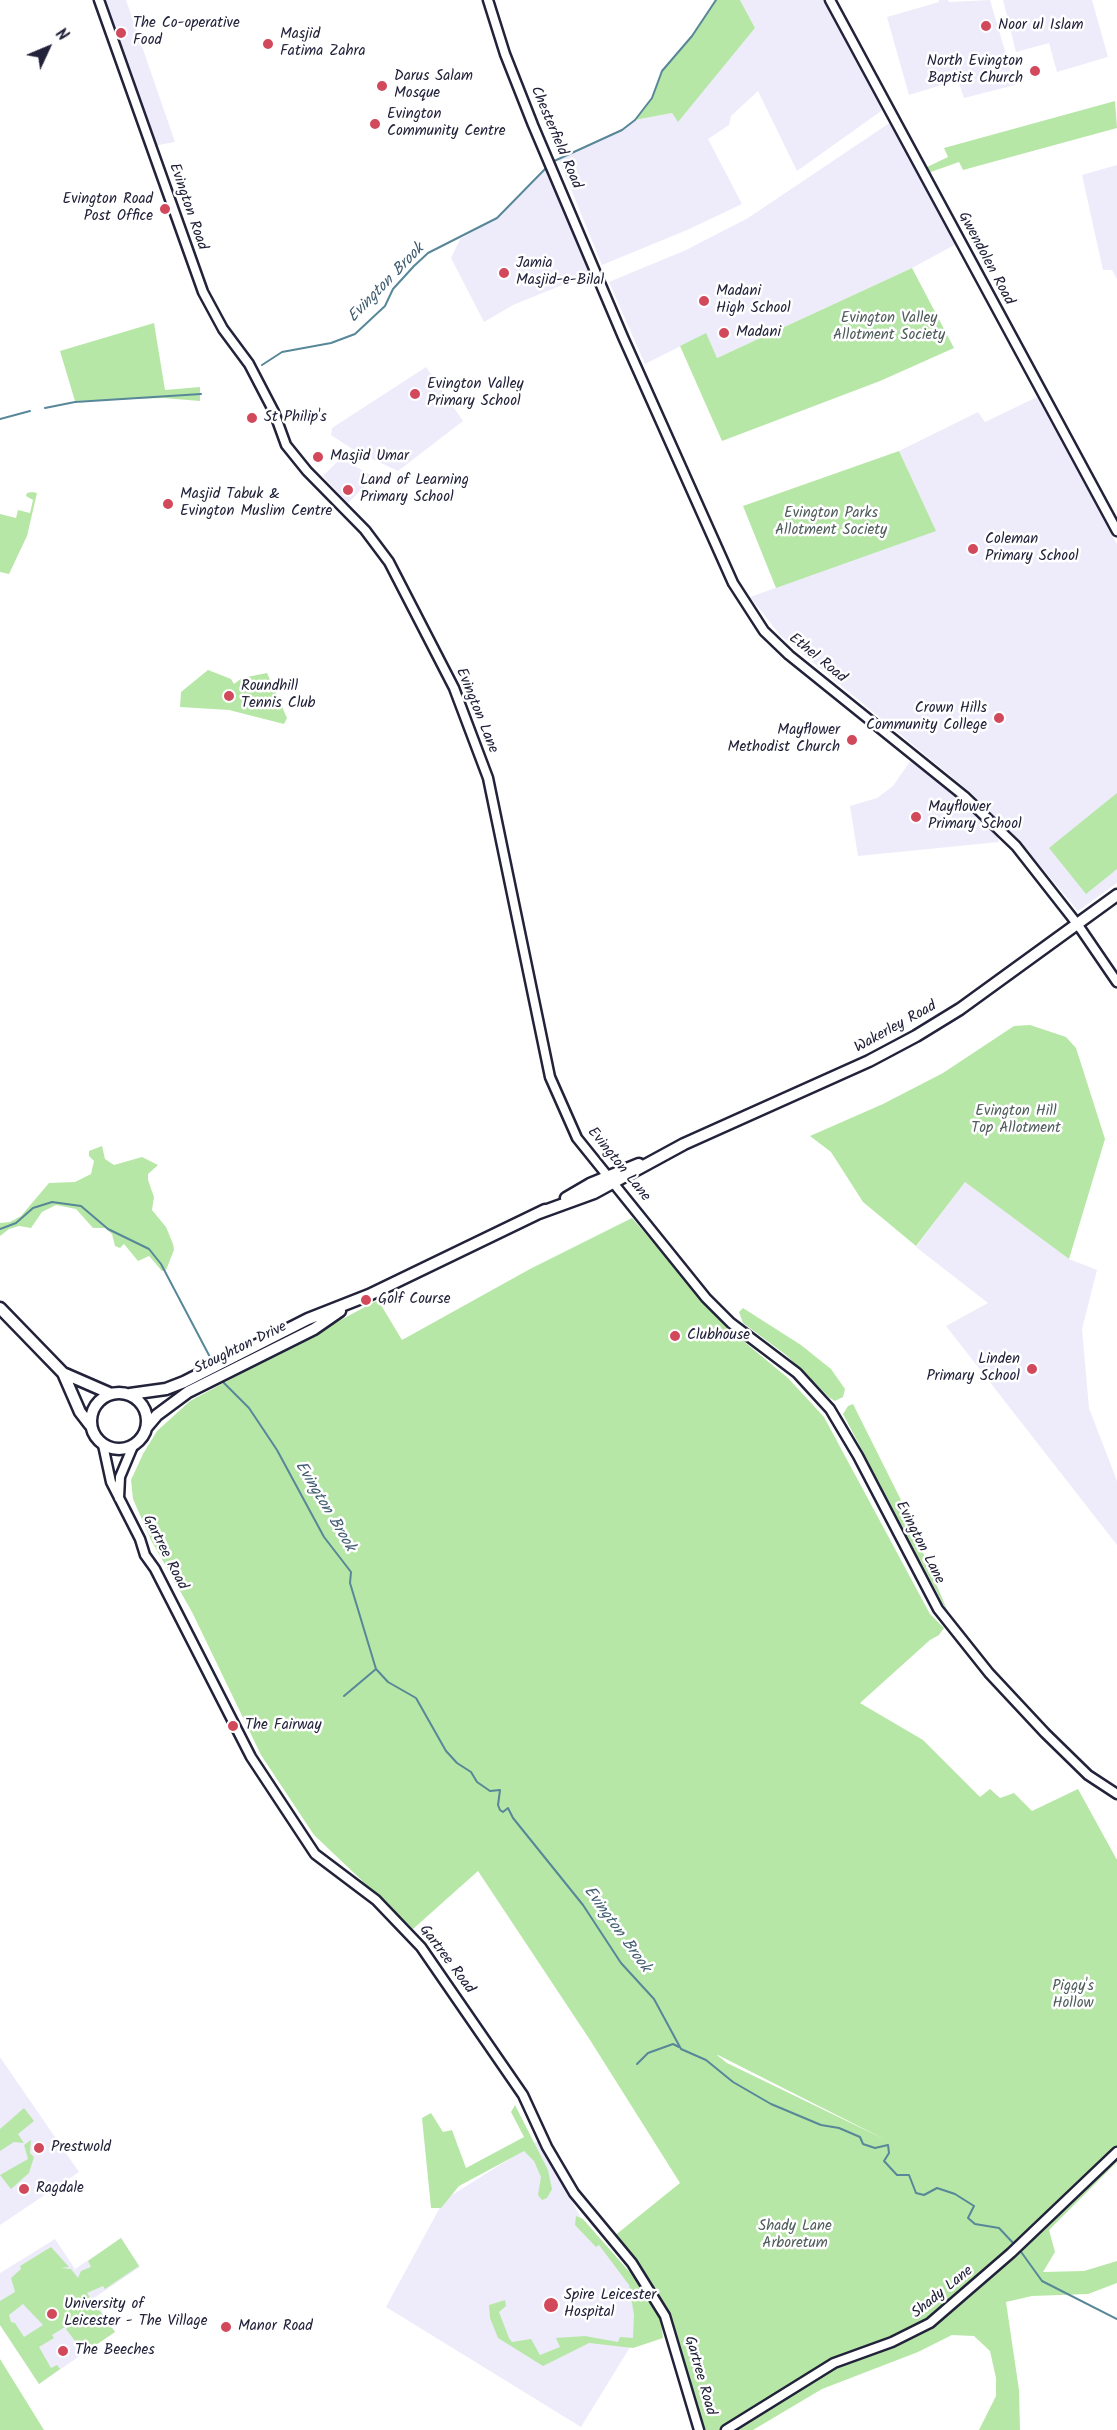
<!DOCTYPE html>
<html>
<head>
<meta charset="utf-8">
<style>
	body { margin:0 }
	#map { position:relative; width:1117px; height:2430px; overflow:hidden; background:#fff; font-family:Kalam,sans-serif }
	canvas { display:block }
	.north { position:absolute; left:18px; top:18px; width:60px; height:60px; -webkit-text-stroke:4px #fff; paint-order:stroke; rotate:46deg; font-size:16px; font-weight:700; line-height:24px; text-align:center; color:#22223b }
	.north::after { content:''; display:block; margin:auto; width:21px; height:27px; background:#22223b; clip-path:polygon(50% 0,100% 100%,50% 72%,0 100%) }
</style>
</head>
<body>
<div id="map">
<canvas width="1117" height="2430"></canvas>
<div class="north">N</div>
</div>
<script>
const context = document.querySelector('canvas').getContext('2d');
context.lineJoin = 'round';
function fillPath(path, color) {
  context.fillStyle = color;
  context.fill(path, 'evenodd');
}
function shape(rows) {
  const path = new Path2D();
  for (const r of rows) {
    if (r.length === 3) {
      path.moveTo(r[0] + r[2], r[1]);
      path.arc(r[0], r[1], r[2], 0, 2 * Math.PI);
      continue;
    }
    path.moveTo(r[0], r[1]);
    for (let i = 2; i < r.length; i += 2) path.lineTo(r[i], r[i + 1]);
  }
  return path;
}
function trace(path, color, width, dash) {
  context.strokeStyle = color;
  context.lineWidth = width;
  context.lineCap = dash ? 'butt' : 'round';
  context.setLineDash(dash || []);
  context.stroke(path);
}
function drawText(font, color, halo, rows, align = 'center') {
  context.font = font + ' Kalam,sans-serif';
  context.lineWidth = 5;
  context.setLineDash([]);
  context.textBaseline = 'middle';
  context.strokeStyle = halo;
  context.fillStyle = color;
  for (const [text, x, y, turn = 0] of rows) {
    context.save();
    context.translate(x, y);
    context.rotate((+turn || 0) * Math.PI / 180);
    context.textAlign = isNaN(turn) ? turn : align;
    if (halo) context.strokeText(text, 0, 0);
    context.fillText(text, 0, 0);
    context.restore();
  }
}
fillPath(shape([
	[99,0,126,0,175,142,153,146],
	[740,0,824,0,884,109,797,171,758,91,731,116,729,125,708,139,742,204,687,230,602,265,559,160,622,130,635,120,672,113,678,121,755,28],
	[939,0,948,0,949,2,990,0,1015,85,964,98,958,80,909,95,887,17,939,2],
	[1003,0,1092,0,1108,57,1057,72,1049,43,1016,52],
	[891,122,960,242,912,268,717,358,705,334,645,364,609,282,686,250,748,218],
	[1117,165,1117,279,1112,270,1103,270,1082,175],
	[549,169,590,270,587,275,513,305,484,322,451,258,460,239,497,218,541,172],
	[426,367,463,421,398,471,357,452,331,435,332,428],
	[1037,397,1117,544,1117,883,1078,911,1017,838,970,792,780,635,750,597,935,531,899,451,978,412,985,422],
	[341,458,374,477,348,503,323,476],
	[911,760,961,799,997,833,999,842,858,856,850,806,877,798,893,786],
	[965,1181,1069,1259,1097,1270,1082,1329,1089,1408,1117,1481,1117,1545,946,1326,988,1303,916,1247],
	[0,2057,79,2172,0,2225],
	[538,2141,585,2225,613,2256,651,2313,581,2427,386,2307,444,2200],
	[121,2238,140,2267,94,2298,115,2332,39,2384,0,2325,0,2273,55,2239,75,2269]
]), '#eeecfb');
fillPath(shape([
	[716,0,740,0,755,28,678,122,672,113,635,120,652,98,662,71,692,36],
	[1115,101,1117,128,963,170,959,162,928,173,925,168,948,157,944,148],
	[912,268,954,348,880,381,722,441,680,346,706,333,717,358],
	[154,323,165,390,200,387,200,401,163,398,75,401,60,351],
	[899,451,936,531,776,588,743,506],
	[32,492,37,493,27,536,9,574,0,572,0,514,16,518,18,510,30,513,33,500,26,496,27,493],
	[208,670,231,679,234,684,242,678,267,673,287,718,284,724,229,710,180,707,181,692],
	[1117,793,1117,869,1086,894,1049,848],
	[1030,1025,1066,1037,1076,1048,1105,1139,1069,1259,965,1182,916,1246,863,1202,831,1152,810,1136,883,1104,943,1073,1014,1026],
	[102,1146,105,1159,114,1165,142,1157,158,1165,148,1174,148,1180,154,1197,152,1210,166,1227,173,1244,174,1250,166,1270,162,1271,149,1256,138,1261,124,1244,120,1248,115,1246,112,1234,105,1228,93,1228,76,1209,56,1205,42,1212,31,1228,19,1226,9,1229,0,1236,0,1223,10,1222,21,1216,49,1183,75,1182,91,1174,94,1161,89,1156,89,1151],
	[632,1218,725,1326,788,1378,824,1417,930,1614,944,1628,939,1635,930,1640,860,1703,923,1740,980,1797,990,1789,1000,1798,1014,1793,1032,1811,1078,1789,1117,1860,1117,2162,1049,2230,1055,2252,1043,2272,1084,2271,1117,2261,1117,2283,1088,2294,1032,2296,1006,2302,1019,2390,1020,2430,979,2430,996,2396,996,2378,990,2351,974,2336,952,2335,918,2352,822,2389,753,2430,701,2430,668,2312,651,2281,613,2237,680,2183,590,2040,478,1871,413,1929,314,1835,261,1755,192,1612,151,1540,133,1499,131,1480,143,1454,157,1431,190,1401,378,1300,402,1340,530,1269],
	[717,2055,718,2055,886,2140,727,2063],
	[743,1308,801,1345,831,1369,845,1389,843,1397,835,1401,830,1398,786,1355,743,1323,739,1312],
	[853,1404,901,1500,950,1617,843,1414,848,1406],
	[515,2105,548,2170,552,2189,547,2198,542,2200,538,2195,541,2177,534,2161,524,2151,459,2186,441,2208,431,2208,422,2118,431,2113,443,2132,452,2130,466,2168,524,2137,511,2112],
	[24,2108,34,2121,18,2134,24,2143,14,2142,0,2151,0,2129],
	[31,2140,30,2153,34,2157,29,2173,11,2189,0,2175,28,2159,24,2145],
	[576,2216,583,2219,641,2285,660,2317,663,2338,633,2348,589,2343,543,2366,498,2338,490,2318,489,2305,505,2300,506,2306,499,2312,509,2338,512,2342,531,2339,540,2355,560,2347,556,2338,585,2336,618,2342,620,2337,633,2338,634,2315,629,2285,599,2245,596,2247,575,2225],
	[121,2238,139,2266,105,2289,103,2286,87,2293,115,2332,84,2353,66,2329,70,2324,52,2335,54,2338,39,2347,51,2368,57,2365,60,2369,39,2384,0,2325,0,2301,15,2292,11,2278,21,2269,20,2266,51,2247,69,2267,61,2268,71,2269,78,2278,81,2271,91,2267,88,2261],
	[23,2304,43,2325,24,2337,15,2323,11,2322,9,2315],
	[0,2359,44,2430,0,2430]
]), '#b7e7a6');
trace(shape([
	[552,162,622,130,635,120,652,98,662,71,692,36,716,0],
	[262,365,282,352,331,343,355,334,385,306,393,289,414,266,428,253,497,218,548,166],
	[45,408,75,402,201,394],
	[0,419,30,411],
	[0,1229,16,1223,33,1208,52,1202,81,1206,108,1229,149,1249,161,1264,211,1359],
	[222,1381,249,1408,277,1450,324,1537,351,1572,350,1583,376,1669,388,1682,416,1698,446,1751,457,1763,471,1772,477,1782,490,1791,500,1790,498,1805,500,1810,503,1812,508,1808,513,1818,583,1905,621,1963,654,1999,681,2049,706,2060,733,2082,771,2104,821,2125,839,2128,860,2137,863,2144,875,2148,888,2145,889,2153,884,2161,897,2175,909,2175,916,2193,924,2195,937,2188,955,2194,974,2206,968,2218,975,2224,999,2228,1015,2245],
	[344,1696,376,1669],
	[637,2064,648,2053,673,2044,679,2047],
	[1019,2249,1042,2281,1117,2319]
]), '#578798', 2);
const secondary = shape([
	[99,0,203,292,223,329,249,364,274,412,286,445,307,471,365,530,389,562,454,688,488,778,550,1077,577,1138,706,1298,731,1323,797,1373,830,1409,858,1456,938,1609,989,1673,1045,1733,1088,1775,1117,1794],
	[488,0,505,54,533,125,623,337,733,583,764,631,789,655,964,796,1016,846,1078,925,1117,982],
	[830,0,1117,531],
	[103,1445,111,1482,140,1539,145,1555,155,1569,251,1757,315,1854,376,1900,421,1947,523,2095,547,2147,574,2193,632,2263,665,2316,699,2430],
	[119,1498,120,1477,133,1446],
	[726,2430,834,2363,892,2342,930,2323,1011,2253,1117,2152]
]);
const highway = shape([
	[566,1198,590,1184,639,1164],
	[539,1213,594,1193,684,1144,869,1061,916,1036,960,1009,1117,895],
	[0,1308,63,1373,80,1412,90,1425],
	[63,1373,109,1393],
	[119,1421,28],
	[130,1394,166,1389,184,1382,308,1319,369,1295,545,1210],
	[146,1428,157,1415,188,1392,314,1329,340,1311]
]);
trace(secondary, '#22223b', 13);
trace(highway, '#22223b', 15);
trace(secondary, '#fff', 8);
trace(highway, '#fff', 10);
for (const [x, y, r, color] of [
	[986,26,6,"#d1495b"],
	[121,33,6,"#d1495b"],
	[268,44,6,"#d1495b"],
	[1035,71,6,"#d1495b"],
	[382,86,6,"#d1495b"],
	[375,124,6,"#d1495b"],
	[165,209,6,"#d1495b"],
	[504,273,6,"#d1495b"],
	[704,301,6,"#d1495b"],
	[724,333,6,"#d1495b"],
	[415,394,6,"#d1495b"],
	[252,418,6,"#d1495b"],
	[318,457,6,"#d1495b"],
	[348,490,6,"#d1495b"],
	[168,504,6,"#d1495b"],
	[973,549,6,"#d1495b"],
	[229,696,6,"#d1495b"],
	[999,718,6,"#d1495b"],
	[852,740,6,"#d1495b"],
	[916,817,6,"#d1495b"],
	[366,1300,6,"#d1495b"],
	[675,1336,6,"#d1495b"],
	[1032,1369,6,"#d1495b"],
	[233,1726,6,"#d1495b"],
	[39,2148,6,"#d1495b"],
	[24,2189,6,"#d1495b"],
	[551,2305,8,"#d1495b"],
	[52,2314,6,"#d1495b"],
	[226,2327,6,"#d1495b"],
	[63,2351,6,"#d1495b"]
]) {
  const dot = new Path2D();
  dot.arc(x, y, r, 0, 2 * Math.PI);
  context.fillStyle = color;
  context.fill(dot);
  trace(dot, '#fff', 2);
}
drawText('15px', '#22223b', '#fff', [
	["The Co-operative",133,24],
	["Food",133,41],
	["Noor ul Islam",998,26],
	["Masjid",280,35],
	["Fatima Zahra",280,52],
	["North Evington",1023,62,"right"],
	["Baptist Church",1023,79,"right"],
	["Darus Salam",394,77],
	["Mosque",394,94],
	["Evington",387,115],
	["Community Centre",387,132],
	["Evington Road",153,200,"right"],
	["Post Office",153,217,"right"],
	["Jamia",516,264],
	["Masjid-e-Bilal",516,281],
	["Madani",716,292],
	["High School",716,309],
	["Madani",736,333],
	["Evington Valley",427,385],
	["Primary School",427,402],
	["St Philip's",264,418],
	["Masjid Umar",330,457],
	["Land of Learning",360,481],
	["Primary School",360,498],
	["Masjid Tabuk &",180,495],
	["Evington Muslim Centre",180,512],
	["Coleman",985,540],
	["Primary School",985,557],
	["Roundhill",241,687],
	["Tennis Club",241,704],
	["Crown Hills",987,709,"right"],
	["Community College",987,726,"right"],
	["Mayflower",840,731,"right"],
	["Methodist Church",840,748,"right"],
	["Mayflower",928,808],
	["Primary School",928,825],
	["Golf Course",378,1300],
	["Clubhouse",687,1336],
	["Linden",1020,1360,"right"],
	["Primary School",1020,1377,"right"],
	["The Fairway",245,1726],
	["Prestwold",51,2148],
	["Ragdale",36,2189],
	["Spire Leicester",564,2296],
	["Hospital",564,2313],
	["University of",64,2305],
	["Leicester - The Village",64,2322],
	["Manor Road",238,2327],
	["The Beeches",75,2351]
], 'left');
drawText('15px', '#22223b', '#fff', [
	["Chesterfield Road",555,138,67],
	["Evington Road",187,207,71],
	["Gwendolen Road",985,259,62],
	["Ethel Road",817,659,39],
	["Evington Lane",476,711,68],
	["Wakerley Road",896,1028,-29],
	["Evington Lane",618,1165,51],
	["Stoughton Drive",241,1349,-26],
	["Evington Lane",919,1543,63],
	["Gartree Road",164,1553,63],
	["Gartree Road",446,1960,53],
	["Shady Lane",943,2293,-39],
	["Gartree Road",699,2376,74]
]);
drawText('15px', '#4f5d5b', '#fff', [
	["Evington Valley",889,319],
	["Allotment Society",889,336],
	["Evington Parks",831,514],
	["Allotment Society",831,531],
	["Evington Hill",1016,1112],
	["Top Allotment",1016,1129],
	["Piggy's",1073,1987],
	["Hollow",1073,2004],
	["Shady Lane",795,2227],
	["Arboretum",795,2244]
]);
drawText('italic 16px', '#415d71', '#fff', [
	["Evington Brook",387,284,-46],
	["Evington Brook",324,1507,59],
	["Evington Brook",616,1930,54]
]);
</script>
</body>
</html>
